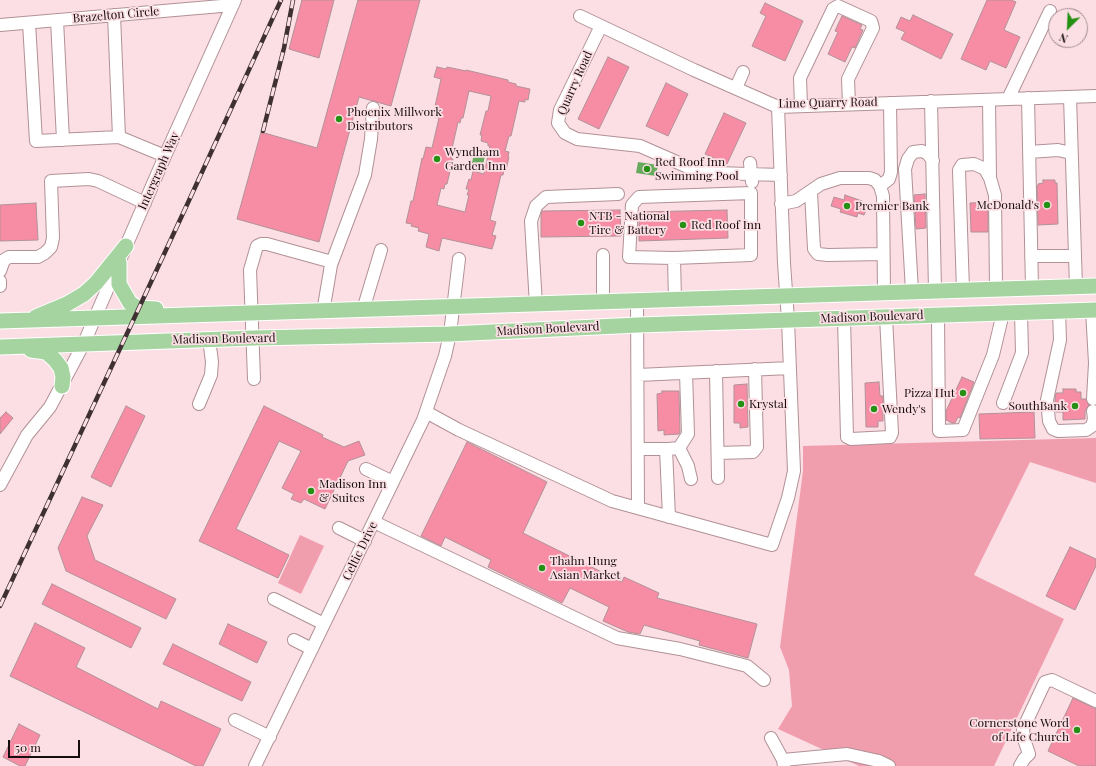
<!DOCTYPE html>
<html>
<head>
<meta charset="utf-8">
<style>
	body { margin:0 }
	#map { position:relative; width:1096px; height:766px; overflow:hidden; background:#fbdfe4; font-family:"Playfair Display",serif }
	canvas { display:block }
	.north { position:absolute; left:1048px; top:8px; width:40px; height:40px; box-sizing:border-box; background:#fbdfe4; border:1px solid #a08b8e; border-radius:50%; rotate:204deg; font-size:11px; font-weight:700; line-height:16px; text-align:center; color:#170c0e }
	.north::after { content:''; display:block; margin:auto; width:14px; height:18px; background:#259014; clip-path:polygon(50% 0,100% 100%,50% 72%,0 100%) }
	.scale { position:absolute; left:8px; top:740px; width:72px; height:18px; box-sizing:border-box; border:2px solid #170c0e; border-top:0; padding-left:5px; font-size:12px; line-height:14px; white-space:nowrap; color:#170c0e; -webkit-text-stroke:3px #fbdfe4; paint-order:stroke }
</style>
</head>
<body>
<div id="map">
<canvas width="1096" height="766"></canvas>
<div class="north">N</div>
<div class="scale">50 m</div>
</div>
<script>
const context = document.querySelector('canvas').getContext('2d');
context.lineJoin = 'round';
function fillPath(path, color) {
  context.fillStyle = color;
  context.fill(path, 'evenodd');
}
function shape(rows) {
  const path = new Path2D();
  for (const r of rows) {
    path.moveTo(r[0], r[1]);
    for (let i = 2; i < r.length; i += 2) path.lineTo(r[i], r[i + 1]);
  }
  return path;
}
function trace(path, color, width, dash) {
  context.strokeStyle = color;
  context.lineWidth = width;
  context.lineCap = dash ? 'butt' : 'round';
  context.setLineDash(dash || []);
  context.stroke(path);
}
function drawText(font, color, halo, rows, align = 'center') {
  context.font = font + ' "Playfair Display",serif';
  context.lineWidth = 3.5;
  context.setLineDash([]);
  context.textBaseline = 'middle';
  context.strokeStyle = halo;
  context.fillStyle = color;
  for (const [text, x, y, turn = 0] of rows) {
    context.save();
    context.translate(x, y);
    context.rotate((+turn || 0) * Math.PI / 180);
    context.textAlign = isNaN(turn) ? turn : align;
    if (halo) context.strokeText(text, 0, 0);
    context.fillText(text, 0, 0);
    context.restore();
  }
}
fillPath(shape([
	[1096,438,1096,483,1030,462,974,575,1064,619,994,766,859,766,778,729,792,706,789,670,780,647,803,471,803,446],
	[300,535,324,546,301,594,278,583]
]), '#f09dae');
fillPath(shape([
	[475,150,486,152,482,169,471,167],
	[638,162,658,165,656,176,636,173]
]), '#67aa5d');
const building = shape([
	[302,0,334,0,319,58,289,49,302,0],
	[358,0,420,0,391,106,359,97,319,242,237,219,261,132,317,148,358,0],
	[987,0,1011,0,1016,2,1004,30,1020,37,1006,68,990,61,986,70,961,59,987,0],
	[765,3,803,21,785,61,752,46,766,16,760,13,765,3],
	[913,15,953,34,941,59,901,39,905,32,896,28,901,17,910,21,913,15],
	[842,16,862,25,860,29,863,30,855,48,852,47,845,62,828,54,838,32,835,31,842,16],
	[608,57,629,67,599,129,578,119,608,57],
	[437,67,446,69,447,67,466,71,466,70,508,80,508,82,516,84,516,86,530,89,528,100,525,99,525,102,519,101,511,136,509,136,505,151,509,152,508,157,509,157,506,170,504,170,503,175,501,175,490,220,496,222,492,235,496,236,492,249,442,238,439,251,426,247,429,234,418,231,419,228,411,226,412,224,406,223,411,201,413,201,422,158,423,159,426,147,432,148,439,118,434,117,435,111,434,111,441,79,434,77,437,67],
	[469,91,491,96,488,111,486,111,480,135,482,135,481,141,488,143,488,146,490,146,484,174,473,171,471,180,469,179,466,189,469,189,467,195,469,195,465,212,437,205,441,188,444,189,445,184,447,184,453,159,451,159,452,153,451,153,458,122,460,123,461,118,463,118,469,91],
	[666,83,688,94,668,136,646,126,666,83],
	[724,113,746,123,727,164,705,154,724,113],
	[1043,180,1055,180,1055,183,1057,183,1058,224,1038,225,1037,186,1038,186,1038,184,1043,183,1043,180],
	[925,194,926,228,916,229,914,195,925,194],
	[845,195,862,201,860,205,867,207,864,215,858,213,857,217,840,212,841,209,831,206,834,197,844,200,845,195],
	[988,202,988,232,971,232,970,203,988,202],
	[36,203,38,240,0,241,0,205,36,203],
	[620,210,621,236,541,237,541,216,542,211,620,210],
	[727,210,728,238,639,241,639,212,727,210],
	[962,377,974,382,960,418,958,417,955,423,952,423,946,420,946,411,962,377],
	[879,382,880,396,883,396,883,421,878,421,878,427,866,427,865,383,879,382],
	[747,384,748,427,740,428,740,423,734,423,734,385,747,384],
	[1063,389,1076,389,1076,392,1081,392,1081,399,1086,399,1089,405,1085,411,1085,419,1063,420,1063,412,1056,412,1055,400,1056,393,1063,393,1063,389],
	[662,391,679,391,680,432,679,434,664,435,664,430,658,431,657,394,662,393,662,391],
	[126,406,145,416,111,487,91,477,126,406],
	[264,406,323,435,322,437,344,447,359,441,365,455,348,461,325,509,304,499,301,503,291,499,294,494,282,488,301,451,279,441,236,529,289,555,278,578,199,541,264,406],
	[6,412,13,418,0,434,0,418,6,412],
	[1034,412,1035,438,980,439,979,414,1034,412],
	[467,442,547,482,523,533,622,582,624,577,659,593,657,598,757,624,748,658,699,645,700,641,644,625,640,634,628,632,603,621,609,607,570,588,562,603,488,567,491,560,445,537,441,546,421,536,467,442],
	[82,497,103,505,87,536,95,560,176,599,166,619,66,571,58,548,82,497],
	[1070,547,1096,559,1096,566,1075,610,1046,596,1070,547],
	[52,584,141,628,131,648,42,604,52,584],
	[35,623,85,648,76,667,158,709,161,701,221,729,203,766,196,766,10,676,35,623],
	[228,624,267,642,257,663,219,644,228,624],
	[173,644,251,682,242,701,163,664,173,644],
	[1073,698,1096,709,1096,766,1079,766,1048,751,1073,698],
	[19,724,40,735,25,766,20,766,3,757,19,724]
]);
fillPath(building, '#f68da5');
trace(building, '#b29197', 1);
const minor = shape([
	[114,15,119,137,165,156],
	[580,16,694,70,778,107,1096,96],
	[57,20,63,140],
	[29,23,36,141,119,137],
	[0,25,233,5],
	[601,26,560,110,558,123,565,133,577,139,640,146,697,171,716,173,781,175],
	[736,88,743,72],
	[1070,97,1076,287],
	[1028,98,1032,288],
	[1008,99,1050,11],
	[989,100,990,178,995,195,996,289],
	[931,101,935,290],
	[801,106,800,78,833,9,838,6,871,21,873,28,848,79,849,104],
	[1029,152,1058,150,1071,153],
	[750,163,752,182],
	[880,186,889,179,891,172,890,103],
	[811,192,814,249,818,254,828,255,883,254],
	[781,204,796,201,821,184,840,178,869,178,875,180,880,186,883,196,884,292],
	[603,255,603,303],
	[1031,256,1075,256],
	[674,258,751,255,751,193,639,197,632,205,629,257,674,258,675,300],
	[0,271,4,260,9,257,38,257,45,253,51,247,53,238,51,181,89,179,98,181,145,203],
	[0,281,0,286],
	[963,290,959,170,962,165,974,164,985,169,990,178],
	[912,291,905,169,908,159,913,152,922,151,928,154,933,161],
	[637,301,638,508],
	[536,305,531,221,536,206,546,197,618,194],
	[363,310,381,250],
	[1092,310,1095,363,1093,399],
	[1059,311,1060,340,1047,400,1049,421,1053,429,1058,431,1086,430,1092,426,1094,419,1093,411],
	[323,312,331,265,365,175,371,139,373,108],
	[938,316,939,431,963,430,993,355,1003,313],
	[844,318,847,437,851,439,890,437,892,433,886,317],
	[716,371,718,478],
	[638,375,790,368],
	[254,379,250,270,257,246,261,244,267,244,332,262],
	[1003,403,1022,353,1021,312],
	[199,404,211,375,212,362,209,339],
	[426,412,459,430,612,501,772,545,788,498,794,471,788,320,784,263,778,107],
	[679,448,688,466,691,479],
	[638,449,668,449,679,448,688,434,686,373],
	[666,449,669,517],
	[718,453,753,452,757,447,755,369],
	[366,469,393,482],
	[0,485,27,435,50,407,84,343,165,156,235,0],
	[374,522,617,638,680,649,747,666,764,680],
	[339,528,365,541],
	[274,599,324,624],
	[294,640,312,649],
	[235,720,270,737],
	[771,738,783,760,784,766],
	[783,760,847,754,879,761,889,766],
	[255,766,423,420,445,356,450,334,459,259],
	[1020,766,1024,759,1029,754,1024,739,1023,729,1045,682,1052,680,1096,701]
]);
const major = shape([
	[119,262,119,284,130,303,138,308,156,309],
	[36,317,67,304,84,294,96,283,126,246],
	[0,321,1096,286],
	[0,347,253,338,450,334,638,325,1096,310],
	[31,350,46,352,55,360,61,368,63,377,62,386]
]);
trace(minor, '#b19196', 14);
trace(major, '#fff', 17);
trace(minor, '#fff', 12);
trace(major, '#a6d4a0', 15);
const rail = shape([
	[263,131,284,48,293,0],
	[0,606,186,207,281,0]
]);
trace(rail, '#3f3133', 4.5);
trace(rail, '#fbdfe4', 3, [9]);
for (const [x, y, r, color] of [
	[339,119,4,"#259014"],
	[437,159,4,"#259014"],
	[647,169,4,"#259014"],
	[1047,205,4,"#259014"],
	[847,206,4,"#259014"],
	[581,223,4,"#259014"],
	[683,225,4,"#259014"],
	[963,393,4,"#259014"],
	[741,404,4,"#259014"],
	[1075,406,4,"#259014"],
	[874,409,4,"#259014"],
	[311,491,4,"#259014"],
	[542,568,4,"#259014"],
	[1077,730,4,"#259014"]
]) {
  const dot = new Path2D();
  dot.arc(x, y, r, 0, 2 * Math.PI);
  context.fillStyle = color;
  context.fill(dot);
  trace(dot, '#fbdfe4', 1.5);
}
drawText('12px', '#170c0e', '#fbdfe4', [
	["Brazelton Circle",116,15,-5],
	["Quarry Road",575,83,-66],
	["Lime Quarry Road",828,103,-1],
	["Intergraph Way",159,171,-66],
	["Madison Boulevard",872,317,-2],
	["Madison Boulevard",548,329,-3],
	["Madison Boulevard",224,339,-1],
	["Celtic Drive",360,551,-64]
]);
drawText('12px', '#170c0e', '#fbdfe4', [
	["Phoenix Millwork",347,112],
	["Distributors",347,126],
	["Wyndham",445,152],
	["Garden Inn",445,166],
	["Red Roof Inn",655,162],
	["Swimming Pool",655,176],
	["McDonald's",1039,205,"right"],
	["Premier Bank",855,206],
	["NTB - National",589,216],
	["Tire & Battery",589,230],
	["Red Roof Inn",691,225],
	["Pizza Hut",955,393,"right"],
	["Krystal",749,404],
	["SouthBank",1067,406,"right"],
	["Wendy's",882,409],
	["Madison Inn",319,484],
	["& Suites",319,498],
	["Thahn Hung",550,561],
	["Asian Market",550,575],
	["Cornerstone Word",1069,723,"right"],
	["of Life Church",1069,737,"right"]
], 'left');
</script>
</body>
</html>
